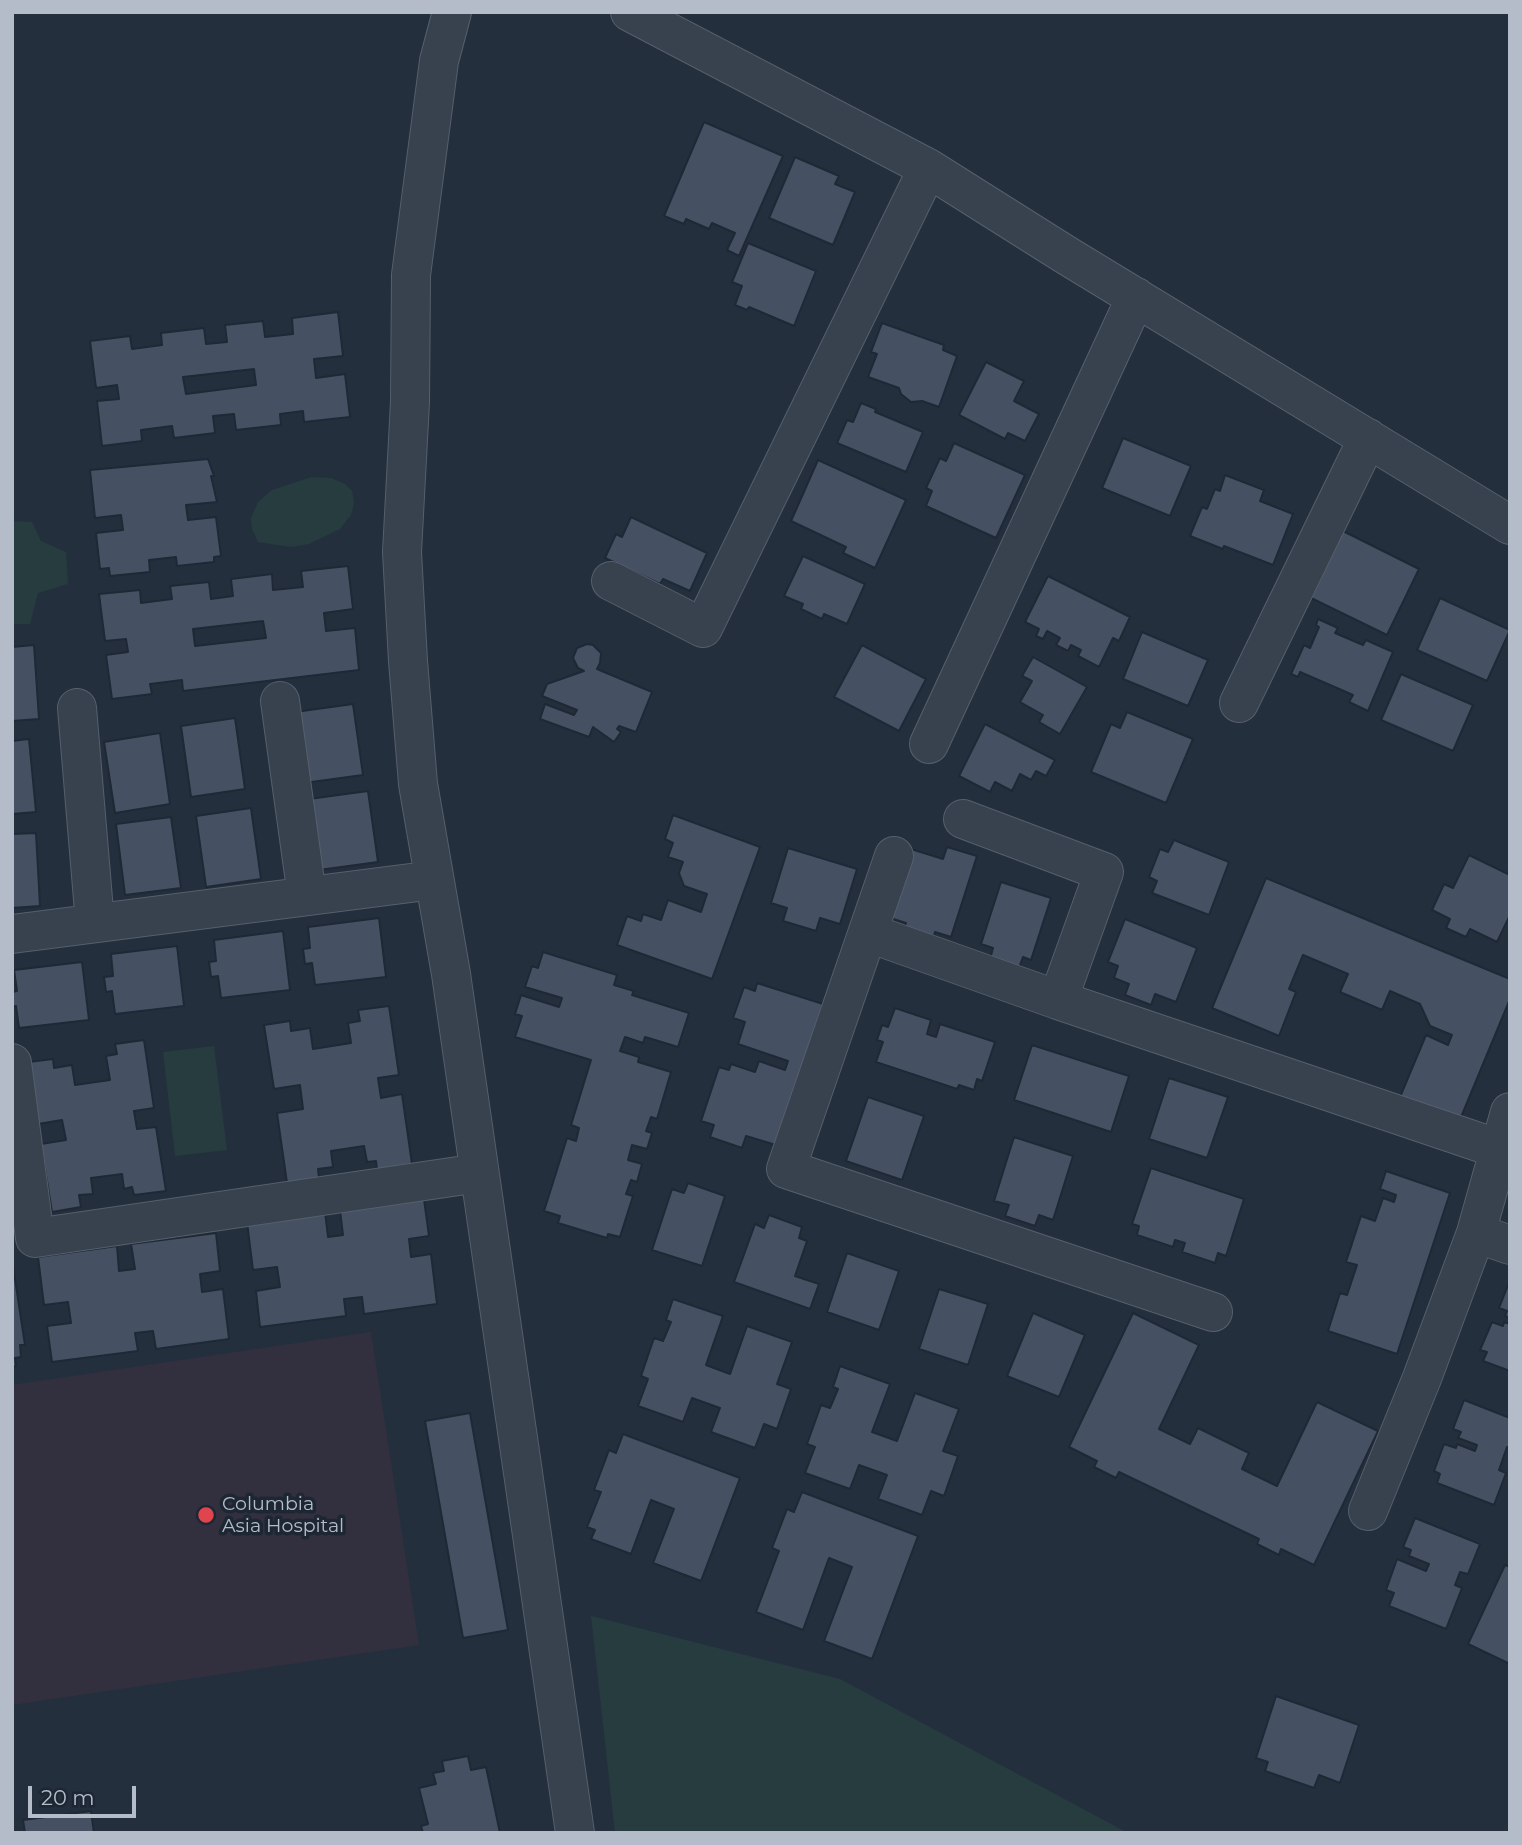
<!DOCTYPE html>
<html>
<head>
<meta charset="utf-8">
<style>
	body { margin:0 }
	#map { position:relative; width:1522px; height:1845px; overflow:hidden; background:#242f3e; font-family:Montserrat,sans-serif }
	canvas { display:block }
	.frame { position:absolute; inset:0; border:14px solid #b4bcc9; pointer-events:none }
	.scale { position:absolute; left:28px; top:1786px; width:108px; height:32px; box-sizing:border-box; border:4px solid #b4bcc9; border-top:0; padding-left:9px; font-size:21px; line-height:24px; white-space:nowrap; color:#b4bcc9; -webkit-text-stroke:5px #1d2633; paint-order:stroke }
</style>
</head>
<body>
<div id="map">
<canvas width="1522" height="1845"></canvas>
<div class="frame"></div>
<div class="scale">20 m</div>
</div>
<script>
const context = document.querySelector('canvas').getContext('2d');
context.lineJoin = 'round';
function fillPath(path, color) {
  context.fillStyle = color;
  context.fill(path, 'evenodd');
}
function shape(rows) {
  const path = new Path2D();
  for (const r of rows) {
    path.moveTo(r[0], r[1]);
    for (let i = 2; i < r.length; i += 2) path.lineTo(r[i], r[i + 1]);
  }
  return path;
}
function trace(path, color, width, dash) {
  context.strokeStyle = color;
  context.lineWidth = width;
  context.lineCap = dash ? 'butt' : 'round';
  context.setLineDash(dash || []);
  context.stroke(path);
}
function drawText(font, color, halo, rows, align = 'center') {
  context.font = font + ' Montserrat,sans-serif';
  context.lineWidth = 7;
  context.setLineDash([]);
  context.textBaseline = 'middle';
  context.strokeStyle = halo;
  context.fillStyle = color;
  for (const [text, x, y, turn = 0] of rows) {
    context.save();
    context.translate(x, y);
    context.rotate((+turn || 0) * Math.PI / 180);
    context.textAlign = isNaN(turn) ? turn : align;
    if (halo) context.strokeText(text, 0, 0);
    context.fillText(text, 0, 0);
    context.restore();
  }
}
fillPath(shape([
	[371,1332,419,1645,12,1705,12,1385]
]), '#32303f');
fillPath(shape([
	[312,477,331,478,345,484,352,491,354,503,351,515,340,529,309,544,291,547,258,542,252,529,251,518,258,502,272,490],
	[12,521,32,522,41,541,66,552,68,584,38,593,30,624,12,624],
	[214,1046,227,1150,175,1156,163,1052],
	[591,1616,840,1679,1128,1833,615,1833]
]), '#263c3f');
const building = shape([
	[704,122,783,156,739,256,727,250,735,233,712,223,709,229,686,219,684,224,664,216,704,122],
	[795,157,839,176,835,184,855,192,833,245,769,218,795,157],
	[748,243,816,271,794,326,749,307,747,310,735,305,742,286,732,282,748,243],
	[338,312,343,356,314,359,316,378,345,374,350,417,304,422,303,411,280,414,281,425,236,430,234,414,213,416,215,433,174,438,172,426,141,430,142,441,102,446,97,401,119,399,117,385,96,388,90,341,130,336,132,349,162,345,161,333,204,328,206,344,227,342,225,325,263,321,265,337,293,334,292,318,338,312],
	[254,369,256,385,186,394,183,377,254,369],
	[882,323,944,345,943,350,957,356,939,407,922,401,911,402,901,394,899,388,868,377,877,354,871,352,882,323],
	[986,362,1024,381,1014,401,1039,414,1025,441,1008,433,1005,439,959,415,986,362],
	[861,403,876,409,875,412,923,432,906,472,837,443,847,420,853,422,861,403],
	[1123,438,1191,466,1170,516,1102,488,1123,438],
	[954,443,1025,475,996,538,926,506,932,491,926,488,940,458,946,461,954,443],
	[208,459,214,476,211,476,217,502,186,505,188,520,216,517,221,556,214,557,214,562,177,566,176,557,149,560,150,572,110,576,109,568,100,569,96,533,123,530,121,515,95,518,90,470,208,459],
	[818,460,906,500,875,568,843,553,846,547,791,521,818,460],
	[1225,475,1264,490,1260,501,1293,514,1273,565,1224,546,1223,549,1190,536,1202,507,1207,509,1215,489,1220,491,1225,475],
	[631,517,707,553,690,591,663,579,660,584,605,558,616,534,622,537,631,517],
	[1343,531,1419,569,1387,635,1311,598,1343,531],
	[803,556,865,584,847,624,824,614,822,619,801,609,803,604,784,596,803,556],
	[348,566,353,609,324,613,326,631,355,628,359,670,183,691,182,680,150,684,152,694,112,699,106,655,128,652,126,639,105,641,99,594,140,590,141,603,172,599,170,586,209,582,211,599,233,596,231,579,272,574,273,590,303,587,301,571,348,566],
	[263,621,266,638,195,646,193,629,263,621],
	[1048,576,1130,617,1119,641,1113,638,1099,667,1078,656,1081,650,1071,645,1068,651,1056,645,1060,638,1047,631,1043,639,1036,636,1039,629,1025,622,1048,576],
	[1440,598,1510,630,1487,681,1417,650,1440,598],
	[1318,619,1338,628,1335,633,1363,645,1366,640,1393,652,1368,711,1349,702,1353,695,1300,672,1298,677,1291,674,1304,645,1310,648,1319,627,1316,625,1318,619],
	[1142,632,1208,660,1188,706,1123,679,1142,632],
	[587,644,593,645,601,653,600,663,597,669,652,692,636,732,619,726,617,729,621,732,614,742,593,727,589,737,540,719,545,704,574,715,577,710,542,696,547,684,584,671,578,668,573,658,577,648,587,644],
	[34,645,39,719,12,721,12,647,34,645],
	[862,645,926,679,899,731,834,697,862,645],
	[1033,657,1087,687,1060,734,1039,722,1043,715,1020,702,1032,681,1022,676,1033,657],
	[1401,674,1473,705,1453,751,1381,720,1401,674],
	[353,704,363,775,304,783,295,712,353,704],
	[1127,712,1193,739,1166,803,1091,772,1111,724,1120,728,1127,712],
	[235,718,245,789,191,797,181,726,235,718],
	[985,724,1055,760,1046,776,1036,771,1031,780,1020,774,1012,791,995,782,990,792,959,776,985,724],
	[160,733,170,804,115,813,104,742,160,733],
	[29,739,36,812,12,814,12,741,29,739],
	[368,791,378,862,319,870,309,799,368,791],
	[251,808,261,879,206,887,196,816,251,808],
	[673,815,760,847,712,979,617,945,627,916,641,921,643,914,661,920,668,900,701,912,707,894,684,886,679,873,683,862,668,857,673,843,665,839,673,815],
	[171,817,181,888,125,895,116,824,171,817],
	[36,833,40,906,12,908,12,834,36,833],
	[1174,840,1229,862,1209,915,1152,893,1157,881,1149,877,1160,849,1168,852,1174,840],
	[947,847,977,856,951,937,935,932,932,944,902,935,906,923,890,918,911,849,943,859,947,847],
	[788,848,857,869,840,924,820,918,816,931,783,921,787,908,771,903,788,848],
	[1469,855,1510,875,1510,915,1497,942,1470,929,1466,937,1446,928,1450,919,1432,910,1444,884,1453,888,1469,855],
	[1266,878,1510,979,1510,999,1459,1122,1400,1097,1426,1035,1448,1045,1452,1035,1430,1026,1420,1004,1390,991,1382,1010,1340,992,1348,974,1303,955,1289,989,1296,992,1279,1036,1212,1008,1266,878],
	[1001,882,1051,898,1031,960,1023,957,1019,968,990,959,993,948,981,944,1001,882],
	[379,918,386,977,315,985,312,963,305,964,303,949,310,948,308,927,379,918],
	[1125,919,1197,948,1176,1002,1155,994,1151,1005,1125,995,1129,984,1114,978,1118,966,1108,962,1125,919],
	[283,931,290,990,221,998,218,976,211,977,209,962,216,961,214,940,283,931],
	[177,946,184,1006,115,1014,112,991,106,992,104,977,113,976,111,954,177,946],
	[543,952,617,975,614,985,634,991,632,995,689,1013,678,1047,645,1037,643,1043,625,1037,620,1051,639,1057,638,1062,671,1072,657,1119,651,1117,646,1131,652,1133,647,1149,632,1145,628,1160,642,1164,637,1182,631,1180,626,1194,633,1196,620,1237,608,1234,607,1238,558,1223,560,1216,544,1211,567,1138,576,1141,579,1128,571,1125,591,1060,515,1037,522,1016,515,1014,521,995,559,1007,562,998,525,987,532,966,538,968,543,952],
	[82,962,89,1020,19,1028,16,1006,12,1007,12,992,17,991,14,970,82,962],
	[757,983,823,1004,776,1145,746,1136,742,1148,710,1137,714,1125,701,1121,719,1067,729,1070,731,1064,755,1072,759,1061,785,1070,788,1061,738,1044,745,1022,733,1018,744,987,755,991,757,983],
	[389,1006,399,1075,378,1078,381,1098,402,1094,412,1164,377,1170,376,1161,367,1162,364,1146,331,1151,333,1167,318,1169,319,1178,287,1183,277,1113,303,1109,300,1085,274,1089,264,1025,290,1021,291,1031,310,1028,313,1049,351,1043,348,1023,360,1021,358,1010,389,1006],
	[895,1008,931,1020,927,1034,936,1037,940,1024,995,1042,982,1081,977,1079,974,1090,959,1085,957,1089,876,1062,883,1042,877,1040,882,1025,888,1027,895,1008],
	[144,1040,154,1108,134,1111,137,1129,156,1127,166,1191,134,1195,132,1187,124,1189,122,1174,91,1178,93,1194,79,1195,81,1207,52,1212,41,1144,66,1140,62,1120,38,1124,29,1062,53,1059,54,1068,72,1065,75,1085,110,1080,106,1056,117,1054,115,1044,144,1040],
	[1032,1045,1129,1076,1111,1132,1014,1100,1032,1045],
	[1169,1078,1228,1097,1207,1158,1149,1139,1169,1078],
	[868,1097,924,1116,902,1180,846,1161,868,1097],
	[1014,1137,1073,1156,1053,1220,1039,1215,1035,1226,1005,1216,1009,1205,994,1201,1014,1137],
	[1151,1168,1244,1199,1226,1256,1218,1253,1215,1263,1182,1252,1185,1243,1175,1240,1173,1247,1137,1235,1139,1226,1132,1224,1151,1168],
	[1386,1171,1450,1193,1397,1354,1328,1331,1340,1293,1347,1295,1357,1265,1346,1262,1361,1216,1375,1221,1383,1198,1394,1202,1396,1195,1380,1189,1386,1171],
	[688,1183,725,1196,702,1266,652,1250,672,1189,684,1193,688,1183],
	[424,1199,429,1236,409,1239,411,1257,431,1254,437,1304,364,1314,362,1297,344,1299,346,1316,260,1327,256,1291,280,1287,277,1267,253,1270,247,1222,325,1212,328,1237,343,1235,340,1210,424,1199],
	[769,1215,802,1227,799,1238,807,1241,795,1276,819,1284,810,1309,734,1282,755,1224,764,1228,769,1215],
	[216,1233,220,1271,200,1274,202,1292,223,1289,229,1339,156,1349,153,1331,135,1333,138,1351,52,1362,47,1326,71,1323,68,1302,44,1305,38,1257,117,1246,119,1271,135,1269,131,1244,216,1233],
	[847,1253,899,1271,879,1330,827,1312,847,1253],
	[12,1259,25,1345,20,1345,21,1357,15,1358,16,1366,12,1367,12,1259],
	[1510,1280,1510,1318,1505,1316,1507,1311,1499,1308,1510,1280],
	[939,1289,988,1304,968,1365,919,1349,939,1289],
	[673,1299,723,1316,706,1365,730,1374,747,1326,792,1342,777,1384,791,1389,777,1429,764,1424,755,1448,711,1432,720,1408,692,1398,683,1422,638,1406,648,1379,641,1376,654,1338,663,1341,671,1322,666,1320,673,1299],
	[1033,1313,1085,1335,1059,1397,1007,1376,1033,1313],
	[1133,1313,1199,1345,1159,1429,1190,1444,1198,1428,1249,1453,1242,1469,1277,1486,1317,1402,1378,1431,1314,1565,1281,1549,1279,1555,1257,1544,1259,1539,1119,1472,1116,1478,1094,1467,1097,1461,1069,1447,1133,1313],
	[1492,1322,1503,1326,1504,1322,1510,1324,1510,1371,1483,1361,1487,1352,1480,1350,1492,1322],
	[840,1366,890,1384,872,1432,897,1441,915,1393,959,1409,943,1451,958,1456,944,1496,931,1491,922,1515,878,1499,887,1475,859,1465,850,1489,805,1473,815,1447,807,1444,821,1405,830,1408,838,1389,833,1387,840,1366],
	[1464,1400,1510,1418,1510,1448,1507,1447,1499,1470,1506,1473,1494,1505,1437,1483,1440,1474,1434,1471,1444,1444,1456,1448,1457,1444,1475,1451,1477,1445,1458,1438,1461,1432,1453,1429,1464,1400],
	[470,1413,508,1630,463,1638,425,1421,470,1413],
	[623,1434,740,1478,701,1581,653,1563,674,1509,651,1500,631,1554,591,1539,595,1530,587,1527,601,1492,594,1490,609,1450,616,1453,623,1434],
	[802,1492,918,1536,872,1659,824,1641,852,1567,829,1558,803,1630,756,1612,779,1551,772,1548,787,1509,794,1512,802,1492],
	[1415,1518,1480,1544,1468,1574,1460,1572,1455,1585,1462,1588,1446,1629,1389,1606,1394,1593,1386,1590,1397,1559,1426,1571,1429,1564,1409,1556,1411,1550,1403,1547,1415,1518],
	[1505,1565,1510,1567,1510,1664,1468,1644,1505,1565],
	[1276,1696,1359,1725,1340,1783,1319,1775,1314,1788,1265,1771,1268,1762,1256,1758,1276,1696],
	[468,1756,471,1770,486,1767,500,1833,423,1833,421,1826,428,1824,419,1788,436,1784,433,1773,444,1771,442,1761,468,1756],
	[91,1811,94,1833,25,1833,23,1820,91,1811]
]);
fillPath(building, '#455162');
trace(building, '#1f2835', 2);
const minor = shape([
	[452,12,439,61,411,275,410,402,402,552,408,661,418,784,451,974,575,1833],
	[630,12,928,168,1066,255,1510,525],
	[611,581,703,628,928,168],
	[280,701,307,896],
	[1239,703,1368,438],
	[77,708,95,923],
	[929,744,1136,297],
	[894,856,786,1169,1213,1312],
	[869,933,1058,1000,1104,872,963,819],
	[12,934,434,880],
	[1058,1000,1499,1149],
	[12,1063,35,1238,479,1173],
	[1476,1233,1510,1112],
	[1368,1511,1422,1378,1476,1233,1510,1245]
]);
trace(minor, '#565f6c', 40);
trace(minor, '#38414e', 38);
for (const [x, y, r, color] of [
	[206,1515,9,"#e0444e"]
]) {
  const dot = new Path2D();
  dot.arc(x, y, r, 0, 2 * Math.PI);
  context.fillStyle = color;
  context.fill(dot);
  trace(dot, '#1d2633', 2.5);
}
drawText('19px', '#b4bcc9', '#1d2633', [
	["Columbia",222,1504],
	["Asia Hospital",222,1526]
], 'left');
</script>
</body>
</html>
